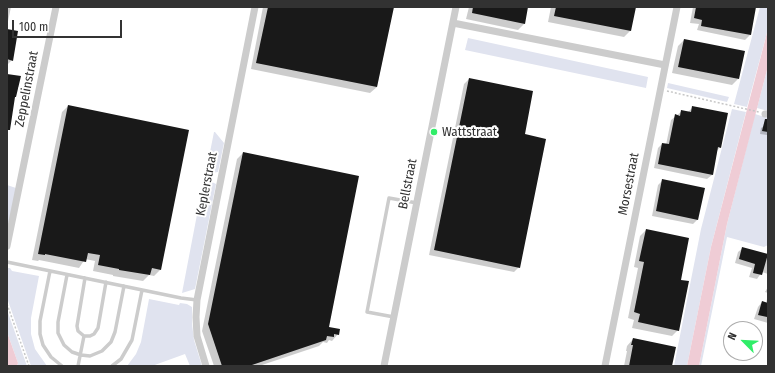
<!DOCTYPE html>
<html>
<head>
<meta charset="utf-8">
<style>
	body { margin:0 }
	#map { position:relative; width:775px; height:373px; overflow:hidden; background:#fff; font-family:"Fira Sans Condensed",sans-serif }
	canvas { display:block }
	.frame { position:absolute; inset:0; border:8px solid #323232; pointer-events:none }
	.north { position:absolute; left:723px; top:321px; width:40px; height:40px; box-sizing:border-box; background:#fff; border:1px solid #adadad; border-radius:50%; rotate:294deg; font-size:11px; font-weight:700; line-height:16px; text-align:center; color:#323232 }
	.north::after { content:''; display:block; margin:auto; width:14px; height:18px; background:#30ed68; clip-path:polygon(50% 0,100% 100%,50% 72%,0 100%) }
	.scale { position:absolute; left:12px; top:20px; width:110px; height:18px; box-sizing:border-box; border:2px solid #323232; border-top:0; padding-left:5px; font-size:12px; line-height:14px; white-space:nowrap; color:#323232; -webkit-text-stroke:3px #fff; paint-order:stroke }
</style>
</head>
<body>
<div id="map">
<canvas width="775" height="373"></canvas>
<div class="frame"></div>
<div class="north">N</div>
<div class="scale">100 m</div>
</div>
<script>
const context = document.querySelector('canvas').getContext('2d');
context.lineJoin = 'round';
function fillPath(path, color) {
  context.fillStyle = color;
  context.fill(path, 'evenodd');
}
function shape(rows) {
  const path = new Path2D();
  for (const r of rows) {
    path.moveTo(r[0], r[1]);
    for (let i = 2; i < r.length; i += 2) path.lineTo(r[i], r[i + 1]);
  }
  return path;
}
function trace(path, color, width, dash) {
  context.strokeStyle = color;
  context.lineWidth = width;
  context.lineCap = dash ? 'butt' : 'round';
  context.setLineDash(dash || []);
  context.stroke(path);
}
function drawText(font, color, halo, rows, align = 'center') {
  context.font = font + ' "Fira Sans Condensed",sans-serif';
  context.lineWidth = 4;
  context.setLineDash([]);
  context.textBaseline = 'middle';
  context.strokeStyle = halo;
  context.fillStyle = color;
  for (const [text, x, y, turn = 0] of rows) {
    context.save();
    context.translate(x, y);
    context.rotate((+turn || 0) * Math.PI / 180);
    context.textAlign = isNaN(turn) ? turn : align;
    if (halo) context.strokeText(text, 0, 0);
    context.fillText(text, 0, 0);
    context.restore();
  }
}
fillPath(shape([
	[760,7,768,7,768,29,747,107,734,104],
	[468,38,648,77,646,88,465,50],
	[768,66,768,111,757,108],
	[668,83,729,97,727,102,667,88],
	[732,109,746,112,711,247,687,366,674,366,701,229],
	[755,114,768,118,768,245,764,247,727,237,701,366,699,366,727,224],
	[214,132,215,132,224,143,218,172,211,173,206,172],
	[204,178,216,184,195,289,182,293],
	[7,185,16,188,7,231],
	[7,268,10,268,12,271,39,276,31,318,31,334,35,349,47,366,31,366,7,298],
	[149,299,179,305,180,303,187,304,192,307,192,324,194,340,202,366,190,366,185,354,152,366,127,366,136,354,141,342],
	[7,310,27,366,17,366,18,363,7,332]
]), '#e0e3ef');
fillPath(shape([
	[768,29,768,66,727,224,699,366,687,366,711,247],
	[7,332,18,363,17,366,7,366]
]), '#efccd5');
fillPath(shape([
	[7,7,11,7,7,26],
	[263,7,393,7,377,87,370,93,251,69],
	[469,7,527,7,524,24,518,30,466,19],
	[551,7,634,7,630,31,624,37,548,22],
	[693,7,755,7,750,35,745,40,697,30,699,24,690,23],
	[7,30,12,60,7,65],
	[684,40,738,79,732,85,672,73,678,46],
	[469,79,524,135,519,267,514,272,429,255,464,84],
	[68,106,160,270,154,276,149,275,143,281,113,276,113,275,93,271,95,261,85,259,79,268,39,260,38,261,32,260,62,112],
	[693,107,720,147,717,151,712,175,707,179,654,168,658,148,662,144,666,145,671,120,682,111,688,112],
	[764,126,768,126,767,135,760,134,761,128],
	[243,153,328,328,338,334,332,341,329,340,327,343,323,342,319,346,259,366,214,366,202,331,237,159],
	[663,180,698,219,693,224,652,216,658,185],
	[646,230,679,280,678,330,672,336,632,328,634,320,628,318,638,268,634,267,640,236],
	[743,248,768,257,768,274,762,272,757,279,749,277,752,268,735,263,738,252],
	[768,287,768,293,765,292],
	[768,295,768,323,754,319,758,307,762,302,766,303],
	[633,339,671,366,624,366,627,351,626,351,627,346]
]), '#0003');
fillPath(shape([
	[268,7,394,7,377,87,256,63],
	[473,7,528,7,525,24,472,13],
	[556,7,636,7,631,31,554,16],
	[696,7,756,7,751,35,701,26,702,20,694,18],
	[7,29,18,31,13,61,7,59],
	[684,39,745,51,739,79,678,67],
	[7,74,21,76,16,97,15,97,10,130,7,130],
	[469,78,533,91,525,134,546,139,520,268,434,250],
	[68,105,189,130,161,270,152,268,150,275,119,270,119,269,98,265,100,255,88,253,86,262,45,254,45,255,38,254],
	[692,106,728,113,721,148,718,147,713,175,658,164,662,143,669,144,675,114,680,116,681,110,691,112],
	[765,119,768,119,768,132,762,131],
	[243,152,359,176,329,327,340,329,339,335,334,334,334,337,327,336,326,340,249,366,222,366,208,324],
	[662,179,705,188,698,220,656,211],
	[646,229,689,238,681,280,689,281,679,331,638,322,640,314,634,312,644,262,639,261],
	[742,247,768,254,762,275,753,273,755,264,739,259],
	[762,301,768,303,767,317,758,315],
	[633,338,676,347,672,366,629,366,633,345,631,345]
]), '#191919');
trace(shape([
	[667,91,759,112],
	[7,304,29,366]
]), '#c6c6c6', 1.5, [2, 2]);
trace(shape([
	[7,262,181,298,197,300],
	[50,271,40,321,40,334,43,345,51,357,62,366],
	[67,275,58,322,58,333,64,345,72,352,81,355,90,356,102,351,111,342,115,332,124,286],
	[85,278,77,326,78,331,84,336,90,336,94,334,98,328,106,282],
	[394,317,367,312,389,198,417,203],
	[78,366,84,336],
	[112,366,121,359,132,340,142,290]
]), '#ccc', 3.5);
trace(shape([
	[453,23,665,65],
	[765,114,768,114],
	[7,246,56,7],
	[206,366,197,336,196,317,197,300,255,7],
	[384,366,456,7],
	[605,366,677,7]
]), '#ccc', 7);
for (const [x, y, r, color] of [
	[434,132,4,"#30ed68"]
]) {
  const dot = new Path2D();
  dot.arc(x, y, r, 0, 2 * Math.PI);
  context.fillStyle = color;
  context.fill(dot);
  trace(dot, '#fff', 1.5);
}
drawText('13px', '#323232', '#fff', [
	["Zeppelinstraat",27,89,-79],
	["Keplerstraat",207,184,-79],
	["Bellstraat",408,184,-79],
	["Morsestraat",629,184,-79]
]);
drawText('13px', '#323232', '#fff', [
	["Wattstraat",442,132]
], 'left');
</script>
</body>
</html>
